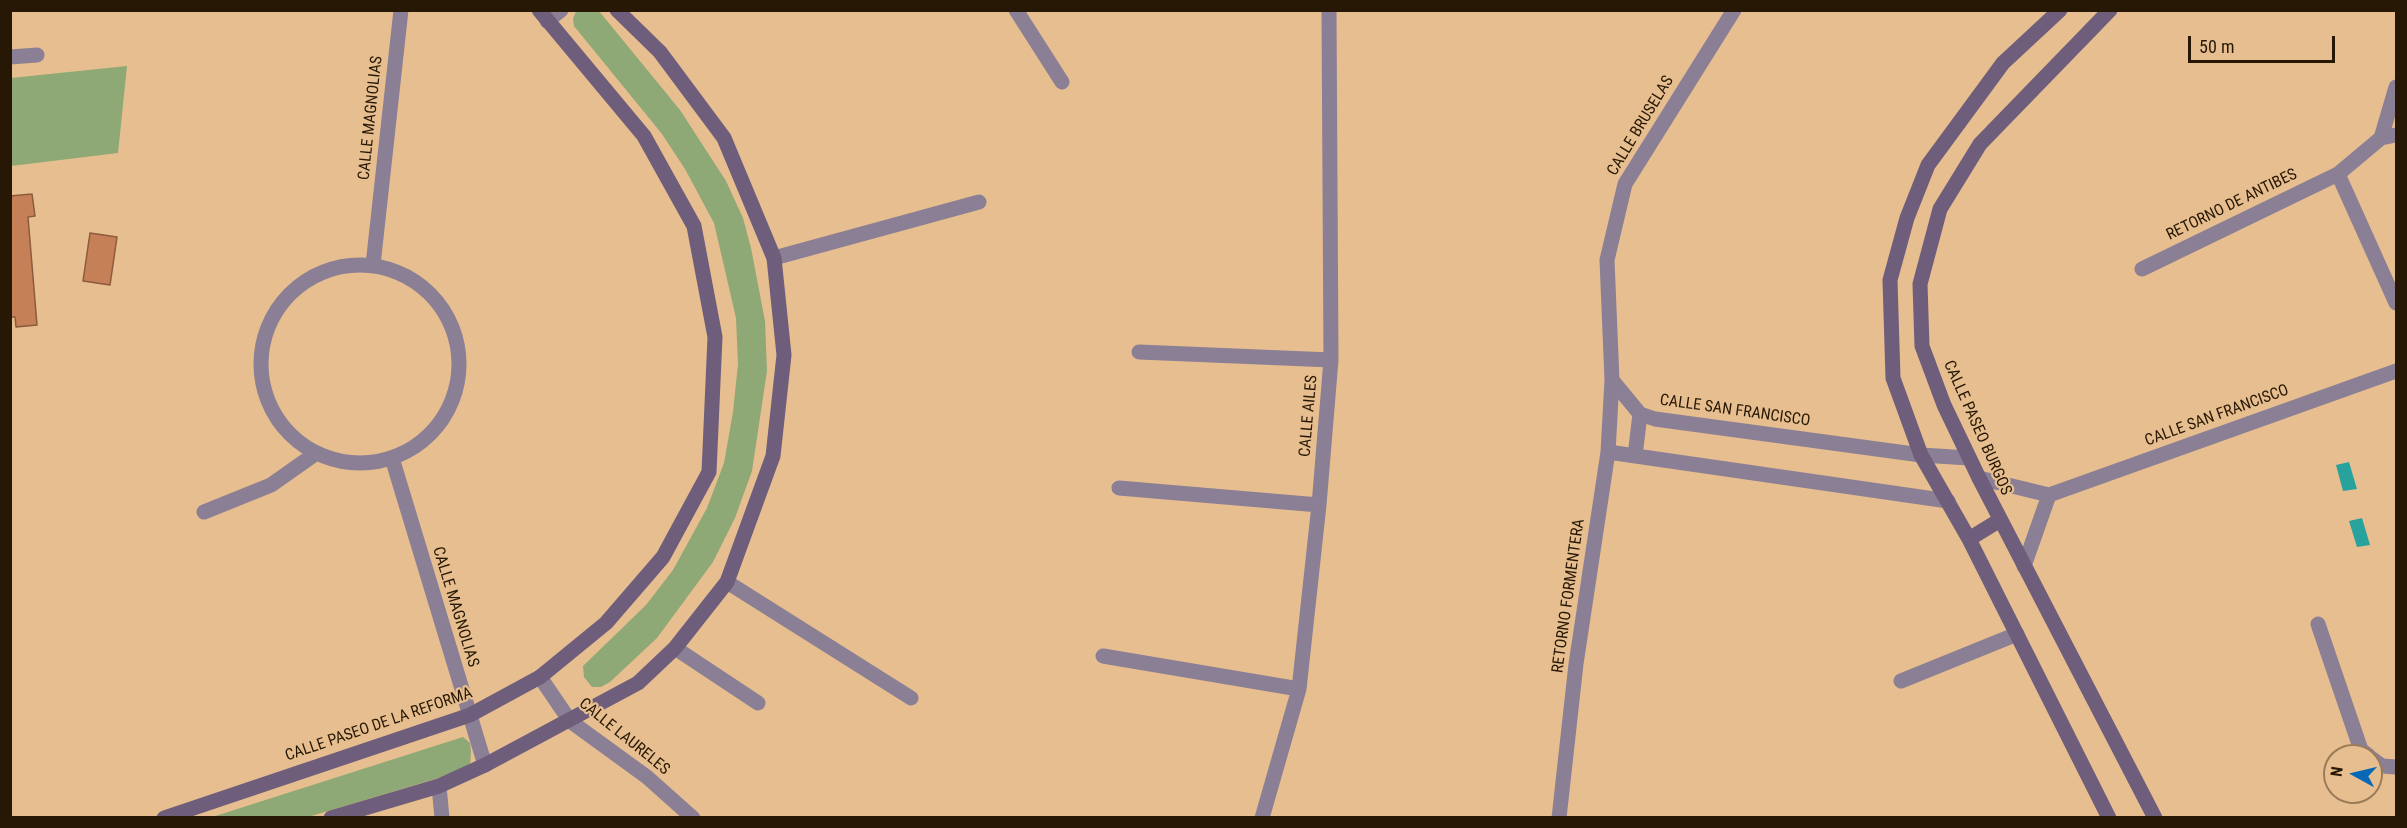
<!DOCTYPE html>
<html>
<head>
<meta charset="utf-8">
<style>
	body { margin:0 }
	#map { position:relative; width:2407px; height:828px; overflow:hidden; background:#e7be8f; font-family:"Roboto Condensed",sans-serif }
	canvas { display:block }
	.frame { position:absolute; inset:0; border:12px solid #271805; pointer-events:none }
	.north { position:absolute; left:2323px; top:744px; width:60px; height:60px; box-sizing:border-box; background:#e7be8f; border:2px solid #9a7c58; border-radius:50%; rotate:278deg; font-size:16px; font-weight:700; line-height:24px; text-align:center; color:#271805 }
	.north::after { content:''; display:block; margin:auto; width:21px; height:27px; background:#0769b6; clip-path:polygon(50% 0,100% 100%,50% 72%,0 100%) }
	.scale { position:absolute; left:2188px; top:36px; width:147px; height:27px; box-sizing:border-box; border:3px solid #271805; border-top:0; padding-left:8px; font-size:18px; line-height:21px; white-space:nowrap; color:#271805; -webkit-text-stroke:4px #e7be8f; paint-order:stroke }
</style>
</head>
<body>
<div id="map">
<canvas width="2407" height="828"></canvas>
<div class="frame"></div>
<div class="north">N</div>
<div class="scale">50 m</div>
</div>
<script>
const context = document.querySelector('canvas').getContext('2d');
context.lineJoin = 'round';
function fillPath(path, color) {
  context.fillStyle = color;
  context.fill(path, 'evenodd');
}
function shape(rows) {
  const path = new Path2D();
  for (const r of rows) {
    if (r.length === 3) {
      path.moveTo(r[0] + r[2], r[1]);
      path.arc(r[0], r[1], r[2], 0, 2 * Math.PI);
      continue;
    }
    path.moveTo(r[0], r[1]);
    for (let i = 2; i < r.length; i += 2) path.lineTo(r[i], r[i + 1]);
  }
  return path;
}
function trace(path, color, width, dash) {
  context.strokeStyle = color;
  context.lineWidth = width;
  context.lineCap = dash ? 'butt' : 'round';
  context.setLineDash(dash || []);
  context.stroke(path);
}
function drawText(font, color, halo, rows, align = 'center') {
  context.font = font + ' "Roboto Condensed",sans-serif';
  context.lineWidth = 4.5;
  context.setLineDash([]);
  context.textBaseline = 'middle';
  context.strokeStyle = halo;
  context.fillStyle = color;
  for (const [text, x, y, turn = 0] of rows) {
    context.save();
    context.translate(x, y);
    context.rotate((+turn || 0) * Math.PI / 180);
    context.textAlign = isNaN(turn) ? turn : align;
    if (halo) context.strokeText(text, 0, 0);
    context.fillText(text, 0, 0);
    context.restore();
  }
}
fillPath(shape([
	[577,10,599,11,680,110,726,181,743,218,751,248,765,321,767,371,752,471,735,518,713,562,657,638,610,682,601,687,592,687,584,677,583,666,646,605,673,570,707,508,724,463,733,412,738,364,736,318,714,223,685,169,662,134,574,26,573,18],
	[127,66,118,153,11,166,11,78],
	[463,737,470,743,471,751,470,767,465,770,308,817,209,818]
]), '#8ea975');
fillPath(shape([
	[2349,462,2357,489,2343,491,2336,465],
	[2362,518,2370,545,2357,547,2349,521]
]), '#28a29c');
const building = shape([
	[32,194,35,216,28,217,37,325,16,327,15,317,10,317,10,196,32,194],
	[90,233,117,237,110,285,83,281,90,233]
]);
fillPath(building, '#c58058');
trace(building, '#8c5a3d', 1.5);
trace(shape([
	[1016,10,1062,82],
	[547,21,561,10],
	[10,57,37,55],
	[2381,138,2396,87],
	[2338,174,2396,303],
	[774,258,979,202],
	[373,265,401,10],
	[360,364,99],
	[2142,269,2338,174,2381,138,2396,135],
	[1139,352,1331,360],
	[1612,380,1640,414,1655,419,1921,455,1969,458],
	[1608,452,1948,501],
	[1635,456,1640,414],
	[392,458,485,765],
	[1979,478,2049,495,2396,371],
	[1119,488,1319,505],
	[204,512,271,485,315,454],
	[2024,566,2049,495],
	[727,582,911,698],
	[2318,624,2361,750,2369,756],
	[675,648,758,703],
	[1103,656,1299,689],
	[540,677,570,721,647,777,693,818],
	[1901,681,2017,634],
	[2371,758,2382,766,2396,767],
	[439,786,442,818],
	[1262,818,1299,689,1319,505,1331,360,1329,10],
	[1559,818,1576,664,1608,452,1612,380,1607,260,1625,184,1734,10]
]), '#8b7f95', 15);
trace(shape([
	[2060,10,2003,63,1928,165,1907,218,1890,280,1893,378,1921,455,1969,539,2109,818],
	[2110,10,1980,144,1940,209,1920,284,1922,346,1944,405,1979,478,2155,818],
	[1969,539,2000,520],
	[164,818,470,715,540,677,606,623,663,557,709,472,715,337,694,226,644,136,539,10],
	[331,818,439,786,485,765,638,683,675,648,727,582,773,456,784,355,774,258,724,138,660,52,617,10]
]), '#6f5d7c', 15);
drawText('16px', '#271805', '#e7be8f', [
	["CALLE MAGNOLIAS",371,118,-84],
	["CALLE BRUSELAS",1641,126,-59],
	["RETORNO DE ANTIBES",2232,205,-26],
	["CALLE SAN FRANCISCO",1735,411,8],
	["CALLE AILES",1309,416,-85],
	["CALLE SAN FRANCISCO",2217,416,-20],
	["CALLE PASEO BURGOS",1977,428,66],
	["RETORNO FORMENTERA",1569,596,-82],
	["CALLE MAGNOLIAS",455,607,73],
	["CALLE PASEO DE LA REFORMA",379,725,-19],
	["CALLE LAURELES",624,737,39]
]);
</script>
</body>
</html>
